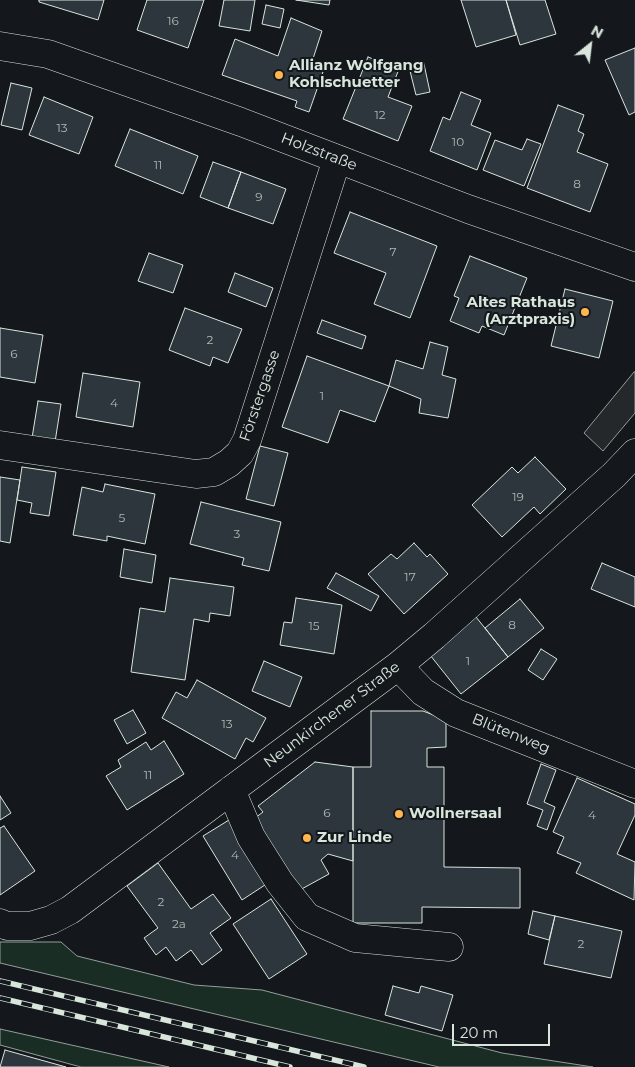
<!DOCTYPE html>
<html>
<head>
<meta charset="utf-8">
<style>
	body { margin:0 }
	#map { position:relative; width:635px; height:1067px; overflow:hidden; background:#14181c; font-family:Montserrat,sans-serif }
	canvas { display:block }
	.north { position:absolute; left:565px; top:20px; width:50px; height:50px; -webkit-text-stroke:4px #14181c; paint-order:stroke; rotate:29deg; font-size:14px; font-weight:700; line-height:20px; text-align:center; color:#d8e6dc }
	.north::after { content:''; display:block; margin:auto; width:18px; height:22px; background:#d8e6dc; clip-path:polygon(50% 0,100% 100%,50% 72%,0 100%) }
	.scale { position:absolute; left:452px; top:1024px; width:98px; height:22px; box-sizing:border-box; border:2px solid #d8e6dc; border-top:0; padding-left:6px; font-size:15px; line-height:18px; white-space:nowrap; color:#d8e6dc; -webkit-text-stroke:4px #14181c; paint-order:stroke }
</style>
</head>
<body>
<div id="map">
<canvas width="635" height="1067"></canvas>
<div class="north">N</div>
<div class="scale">20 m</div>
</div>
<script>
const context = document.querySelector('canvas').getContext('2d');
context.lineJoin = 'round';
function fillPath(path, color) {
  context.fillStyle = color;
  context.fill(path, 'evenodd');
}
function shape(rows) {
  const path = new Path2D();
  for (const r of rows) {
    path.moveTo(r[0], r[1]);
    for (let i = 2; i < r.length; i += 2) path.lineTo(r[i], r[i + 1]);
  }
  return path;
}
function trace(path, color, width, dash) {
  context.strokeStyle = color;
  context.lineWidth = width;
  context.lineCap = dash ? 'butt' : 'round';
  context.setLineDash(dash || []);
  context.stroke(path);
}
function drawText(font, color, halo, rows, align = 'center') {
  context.font = font + ' Montserrat,sans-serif';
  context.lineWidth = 4;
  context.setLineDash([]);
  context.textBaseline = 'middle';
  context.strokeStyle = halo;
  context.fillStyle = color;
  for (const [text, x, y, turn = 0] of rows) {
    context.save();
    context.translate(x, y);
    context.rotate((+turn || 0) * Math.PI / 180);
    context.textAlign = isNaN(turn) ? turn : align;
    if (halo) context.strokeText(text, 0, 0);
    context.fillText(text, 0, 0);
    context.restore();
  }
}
const green = shape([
	[0,942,61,942,77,956,194,985,262,990,502,1053,593,1067,439,1067,0,963,0,942],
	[0,1029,169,1067,81,1067,0,1045,0,1029]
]);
fillPath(green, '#1a2d24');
trace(green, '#939e99', 1);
const parking = shape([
	[634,372,635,372,635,413,603,451,584,433,634,372]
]);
fillPath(parking, '#24282b');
trace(parking, '#939e99', 1);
const building = shape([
	[39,0,104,0,98,20,39,2,39,0],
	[147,0,204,0,188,48,137,30,147,0],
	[224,0,255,0,250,31,219,26,224,0],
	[296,0,330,0,329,5,296,0],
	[461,0,506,0,516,35,476,47,461,0],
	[506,0,545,0,556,34,520,45,506,0],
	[266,5,284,9,280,28,262,24,266,5],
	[291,18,322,31,310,68,323,72,309,112,295,107,297,101,222,75,235,39,278,56,291,18],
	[635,48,635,112,629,115,605,60,635,48],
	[368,57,399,69,388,97,412,106,398,141,343,119,368,57],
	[424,64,430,92,416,95,409,67,424,64],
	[11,83,32,88,22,130,1,125,11,83],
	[461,92,481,100,471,125,491,133,477,170,430,151,443,117,450,120,461,92],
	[44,97,93,117,79,154,29,135,44,97],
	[558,105,584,115,578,131,584,134,577,152,608,164,590,212,527,188,558,105],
	[130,129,198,156,183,194,115,166,130,129],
	[527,139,541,144,524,186,483,170,495,140,522,150,527,139],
	[213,162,241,172,228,208,200,197,213,162],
	[241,172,286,189,273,224,228,208,241,172],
	[350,212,437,246,410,318,374,304,386,273,334,253,350,212],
	[149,253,183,265,173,293,138,281,149,253],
	[470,256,527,278,504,335,482,326,479,333,450,321,459,298,454,296,470,256],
	[235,273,273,288,266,307,228,292,235,273],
	[565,289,613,301,599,358,551,346,565,289],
	[185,308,242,329,228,363,213,357,210,366,169,350,185,308],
	[322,320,366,336,362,349,317,333,322,320],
	[0,328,43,335,35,383,0,377,0,328],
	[430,342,448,347,442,375,456,379,448,418,419,413,421,399,389,386,396,360,423,369,430,342],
	[307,356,389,386,375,422,340,410,328,443,282,427,307,356],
	[83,373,140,382,133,427,76,417,83,373],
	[38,401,61,404,55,442,32,438,38,401],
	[260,446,288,453,274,506,246,499,260,446],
	[535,457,566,489,540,514,534,507,502,537,472,505,512,467,518,473,535,457],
	[22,467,56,472,49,516,30,513,32,503,17,500,22,467],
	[0,477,20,480,10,543,0,541,0,477],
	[105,484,155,494,145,544,107,536,107,541,73,535,82,487,103,492,105,484],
	[201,502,281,522,269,571,242,565,244,558,190,544,201,502],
	[414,543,427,557,430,554,448,574,404,614,368,574,391,554,397,559,414,543],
	[124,549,156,555,152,583,120,577,124,549],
	[602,563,635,577,635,607,591,589,602,563],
	[336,573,379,596,371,611,327,588,336,573],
	[170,578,234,587,230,616,210,613,209,622,194,619,185,680,131,672,140,608,165,612,170,578],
	[296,598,342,605,334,654,280,645,284,622,292,623,296,598],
	[520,599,544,628,508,657,485,628,520,599],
	[476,617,508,657,461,694,430,655,476,617],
	[541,649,557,659,543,680,528,670,541,649],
	[264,661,302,677,290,707,252,691,264,661],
	[197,680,266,718,253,742,246,738,235,759,162,718,176,692,187,698,197,680],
	[133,710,146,733,127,744,114,720,133,710],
	[371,711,423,711,446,720,446,747,427,748,427,767,444,767,444,867,520,868,520,908,422,907,422,923,353,923,353,767,371,767,371,711],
	[164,741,184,774,127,810,106,776,121,767,118,760,146,742,151,750,164,741],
	[315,762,353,767,353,861,328,854,321,860,329,874,298,891,251,821,263,812,258,806,315,762],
	[541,764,556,770,544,802,555,807,547,830,537,826,543,810,527,804,541,764],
	[577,778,635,804,635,815,617,854,635,862,634,900,576,873,581,863,557,853,564,837,553,832,577,778],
	[0,796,11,813,0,820,0,796],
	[229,820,268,883,242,900,203,836,229,820],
	[4,826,35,871,0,895,0,828,4,826],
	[158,863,191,909,213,894,231,918,210,933,222,950,202,965,191,950,176,961,166,947,156,955,144,938,158,928,127,886,158,863],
	[271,899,307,954,269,979,233,924,271,899],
	[533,911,555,916,549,940,528,934,533,911],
	[555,916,622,931,611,978,544,964,555,916],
	[393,986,419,993,421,986,453,995,442,1031,385,1015,393,986],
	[5,1050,66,1067,0,1067,5,1050]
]);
fillPath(building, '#2c363c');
trace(building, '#d8e6dc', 1);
const minor = shape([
	[0,46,48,54,241,122,468,209,635,267],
	[0,445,196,474,214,472,229,463,240,453,247,440,337,159],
	[398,666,423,692,456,713,635,784],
	[231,790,251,837,280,883,307,917,355,938,449,947],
	[0,923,7,926,30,926,51,920,70,910,398,666,434,636,614,475,635,453]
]);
trace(minor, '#d8e6dc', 29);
trace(minor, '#14181c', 28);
const rail = shape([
	[0,981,364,1067],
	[0,998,290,1067]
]);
trace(rail, '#d8e6dc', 5.5);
trace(rail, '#14181c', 4, [11]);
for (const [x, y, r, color] of [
	[279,75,5,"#ffb74d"],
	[585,312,5,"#ffb74d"],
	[399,814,5,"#ffb74d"],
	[307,838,5,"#ffb74d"]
]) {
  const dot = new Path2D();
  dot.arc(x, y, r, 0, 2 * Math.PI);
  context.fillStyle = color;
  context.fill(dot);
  trace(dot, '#14181c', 2);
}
drawText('12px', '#adbab4', null, [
	["16",173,21],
	["12",380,115],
	["13",62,128],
	["10",458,142],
	["11",158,165],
	["8",577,184],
	["9",259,197],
	["7",393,252],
	["2",210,340],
	["6",14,354],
	["1",322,396],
	["4",114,403],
	["19",518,497],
	["5",122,518],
	["3",237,534],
	["17",410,577],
	["8",512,625],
	["15",314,626],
	["1",468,661],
	["13",227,724],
	["11",148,775],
	["6",327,813],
	["4",592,815],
	["4",235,855],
	["2",161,902],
	["2a",179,924],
	["2",581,944]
]);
drawText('bold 15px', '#d8e6dc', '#14181c', [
	["Allianz Wolfgang",289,66],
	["Kohlschuetter",289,83],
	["Altes Rathaus",575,303,"right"],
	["(Arztpraxis)",575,320,"right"],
	["Wollnersaal",409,814],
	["Zur Linde",317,838]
], 'left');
drawText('15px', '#d8e6dc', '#14181c', [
	["Holzstraße",319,152,21],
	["Förstergasse",260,396,-71],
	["Neunkirchener Straße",332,715,-37],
	["Blütenweg",511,734,22]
]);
</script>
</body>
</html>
